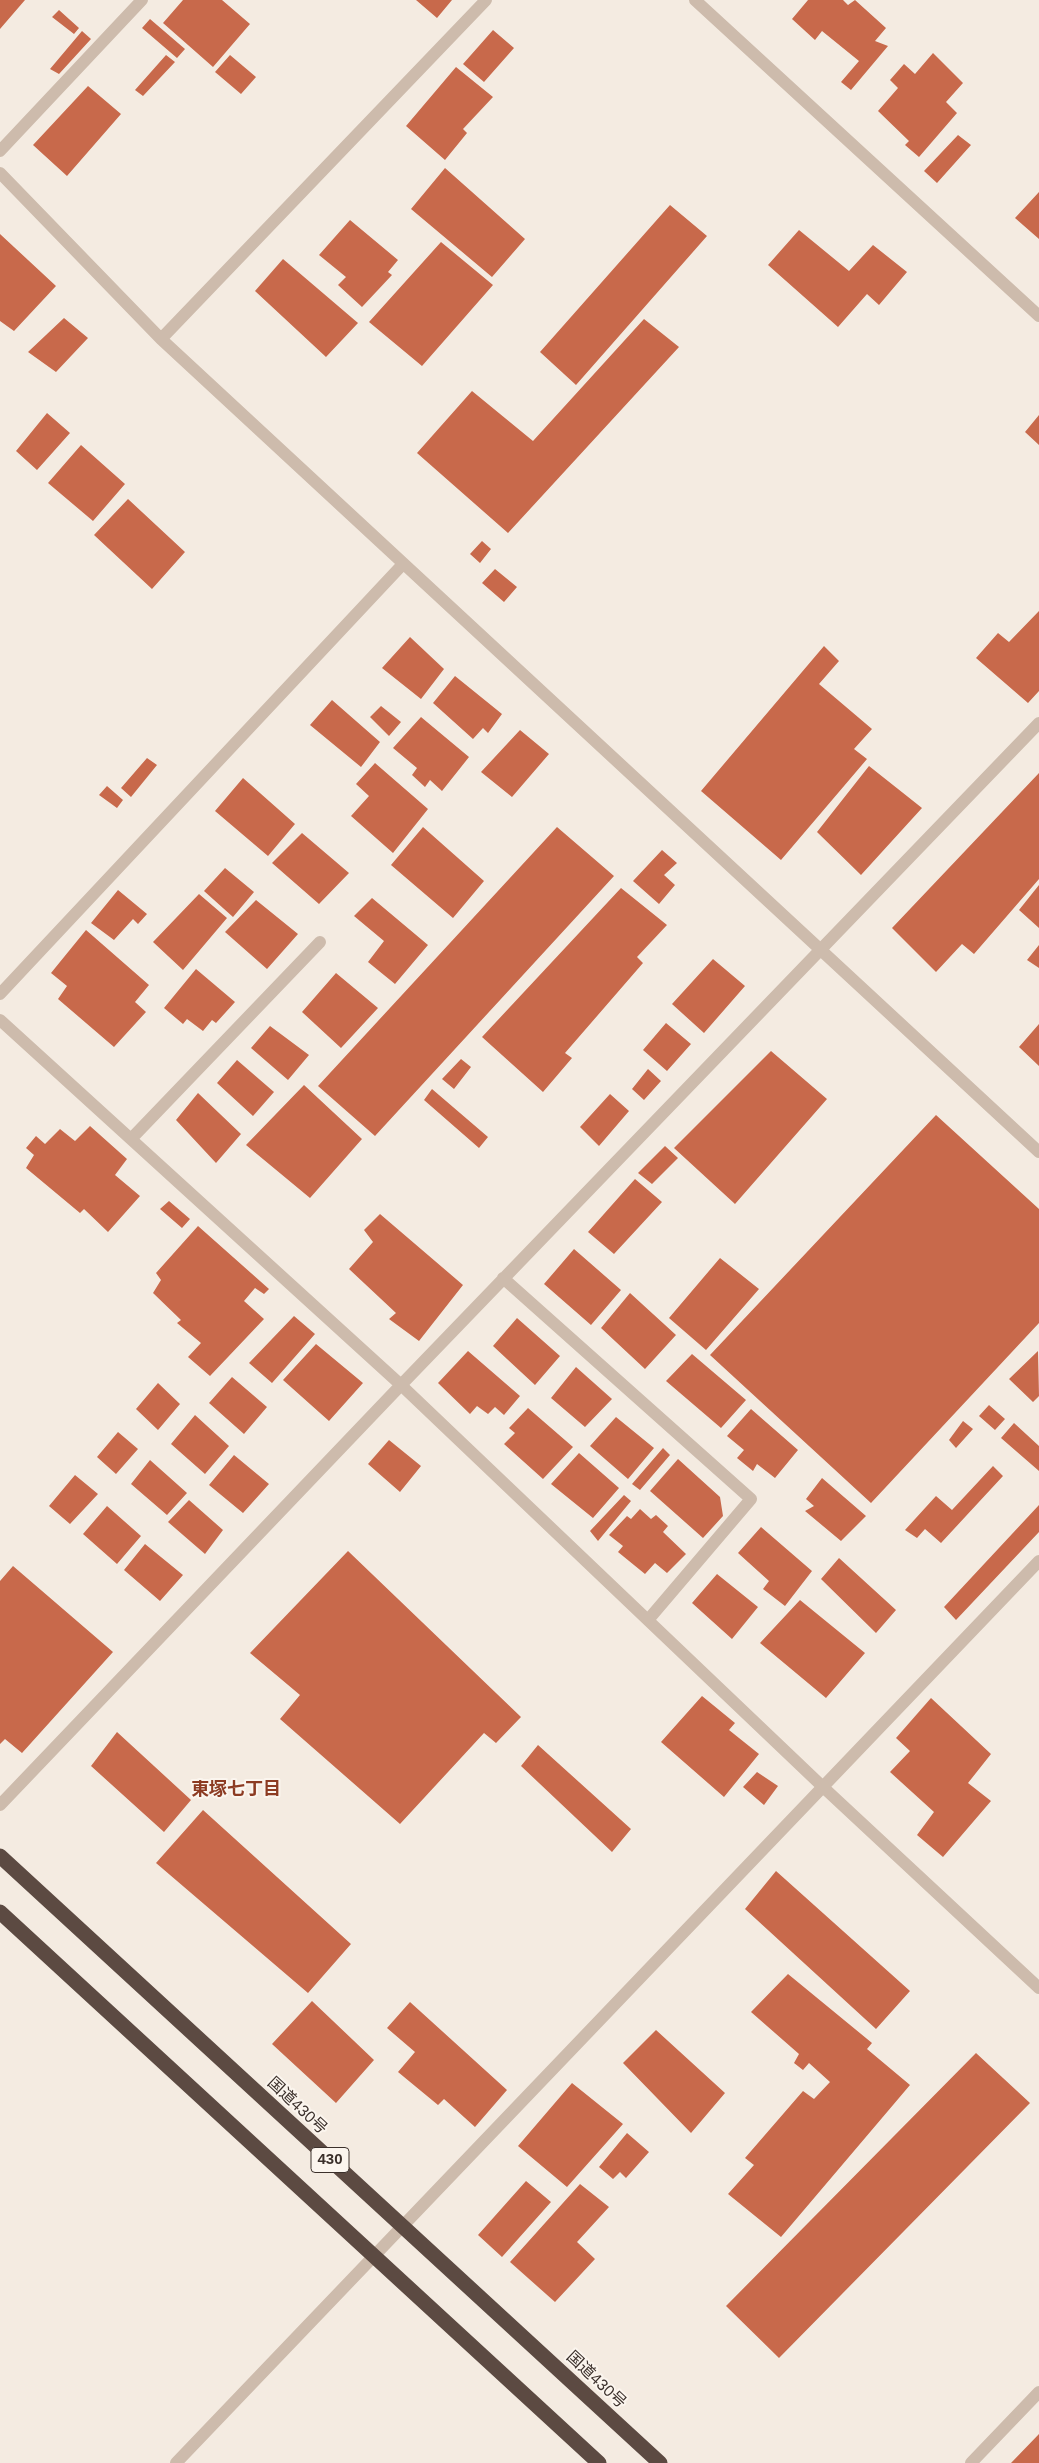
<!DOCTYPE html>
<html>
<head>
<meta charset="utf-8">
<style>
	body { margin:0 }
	canvas { display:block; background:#f4ebe1 }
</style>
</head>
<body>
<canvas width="1039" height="2463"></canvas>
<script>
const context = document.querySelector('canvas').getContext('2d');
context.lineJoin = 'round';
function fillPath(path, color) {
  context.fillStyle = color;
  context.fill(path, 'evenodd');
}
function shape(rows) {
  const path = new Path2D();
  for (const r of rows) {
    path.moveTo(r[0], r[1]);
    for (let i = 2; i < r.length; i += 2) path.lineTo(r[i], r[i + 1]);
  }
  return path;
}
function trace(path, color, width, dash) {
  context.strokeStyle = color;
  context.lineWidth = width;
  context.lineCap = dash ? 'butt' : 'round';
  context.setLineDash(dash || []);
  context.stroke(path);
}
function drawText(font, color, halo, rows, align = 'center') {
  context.font = font + ' Helvetica,"Noto Sans JP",sans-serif';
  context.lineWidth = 4;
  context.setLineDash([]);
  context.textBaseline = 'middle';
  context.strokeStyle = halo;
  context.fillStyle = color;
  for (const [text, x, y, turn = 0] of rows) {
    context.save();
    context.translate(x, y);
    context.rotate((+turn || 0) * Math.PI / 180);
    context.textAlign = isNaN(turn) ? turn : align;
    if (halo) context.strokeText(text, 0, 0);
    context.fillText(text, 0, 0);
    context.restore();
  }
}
fillPath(shape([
	[0,0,25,0,0,29],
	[183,0,222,0,250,24,213,67,163,23],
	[416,0,452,0,437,18],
	[808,0,843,0,848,5,855,0,886,28,875,41,888,46,851,90,841,82,859,61,822,31,815,40,792,19],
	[59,10,79,28,74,34,52,17],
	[150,19,185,49,177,58,142,28],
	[493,30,514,48,484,82,463,64],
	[82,31,91,39,59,74,50,69],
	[933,53,963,83,946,102,957,113,919,157,905,145,909,141,878,111,898,88,890,80,904,64,915,74],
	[166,55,175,62,143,96,135,90],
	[230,55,256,77,241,94,215,72],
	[456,67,493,97,463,129,467,133,445,160,406,126],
	[88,86,121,114,67,176,33,145],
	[958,135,971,145,937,183,924,171],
	[445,168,525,239,492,277,411,209],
	[1039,192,1039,239,1015,218],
	[670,205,707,236,576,385,540,352],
	[350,220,398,260,388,272,392,275,362,307,338,285,346,277,319,255],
	[799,230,849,271,873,245,907,272,879,305,867,294,838,327,768,265],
	[0,234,56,286,14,331,0,321],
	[441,242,493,285,422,366,369,322],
	[283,259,358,323,326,357,255,291],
	[64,318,88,338,56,372,28,352],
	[644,319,679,347,508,533,417,453,472,391,533,441],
	[47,413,70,433,37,470,16,451],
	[1039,415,1039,445,1025,432],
	[81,445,125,484,93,521,48,483],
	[128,499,185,552,152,589,94,535],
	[482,541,491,549,480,563,470,554],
	[495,569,517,587,504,602,482,583],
	[1039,611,1039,691,1028,703,976,658,998,633,1009,642],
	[410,637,444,669,421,699,382,668],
	[824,646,839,661,819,684,872,729,854,749,867,759,781,860,701,791],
	[455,676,502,714,488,733,483,728,473,739,433,703],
	[332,700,380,742,361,767,310,725],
	[381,706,401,722,389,736,370,717],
	[421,717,469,757,442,791,430,780,425,787,412,775,417,768,393,748],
	[520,730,549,754,512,797,481,772],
	[147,758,157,765,131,797,121,788],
	[375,763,428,809,393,853,351,816,369,796,356,784],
	[869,766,922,808,861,875,817,832],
	[1039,773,1039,879,974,954,962,944,936,972,892,928],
	[243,778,295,824,268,856,215,811],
	[107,786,123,800,117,808,99,795],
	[423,827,484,881,453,918,391,865],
	[557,827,614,876,375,1136,318,1086],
	[302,833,349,873,319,904,272,863],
	[662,850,677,863,664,875,675,885,659,904,633,881],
	[225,868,254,892,233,917,204,891],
	[1039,885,1039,928,1019,910],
	[621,888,667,925,637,957,643,963,565,1053,572,1058,543,1092,482,1037],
	[118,890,147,914,138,924,133,919,114,940,91,923],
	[199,894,227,918,183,970,153,942],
	[372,898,428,945,395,984,368,962,384,941,354,916],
	[256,900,298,934,267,969,225,932],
	[86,930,149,985,135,1002,146,1012,114,1047,58,999,67,986,51,973],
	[1039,945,1039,968,1027,960],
	[713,959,745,986,704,1033,672,1004],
	[196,969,235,1002,216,1023,212,1020,203,1031,187,1019,183,1024,164,1008],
	[336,973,378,1008,341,1048,302,1012],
	[666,1023,691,1044,667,1071,643,1050],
	[1039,1024,1039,1066,1019,1047],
	[270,1026,309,1055,288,1080,251,1048],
	[771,1051,827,1099,735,1204,674,1148],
	[461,1059,471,1067,454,1089,442,1079],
	[237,1060,274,1092,253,1116,217,1083],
	[648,1069,661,1081,644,1100,632,1089],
	[304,1085,362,1139,310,1198,246,1145],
	[432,1089,488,1137,479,1148,424,1100],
	[198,1093,241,1134,216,1163,176,1120],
	[610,1094,629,1111,599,1146,580,1127],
	[936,1115,1039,1209,1039,1323,871,1503,710,1355],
	[90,1126,127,1159,115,1175,140,1196,108,1232,84,1209,80,1213,26,1168,34,1155,26,1148,36,1136,45,1144,60,1129,75,1141],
	[665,1146,678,1158,652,1184,638,1173],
	[635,1179,662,1202,614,1254,588,1232],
	[169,1201,190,1219,182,1228,160,1209],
	[380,1214,463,1285,419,1341,389,1319,396,1313,349,1269,373,1242,364,1230],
	[198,1226,269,1289,264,1294,255,1288,244,1301,264,1319,210,1376,188,1357,201,1343,177,1323,181,1320,153,1293,161,1280,156,1273],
	[574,1249,621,1290,591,1325,544,1284],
	[720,1258,759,1289,706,1350,669,1318],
	[630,1293,676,1335,645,1369,601,1328],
	[294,1316,315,1334,272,1383,249,1363],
	[517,1318,560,1356,535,1385,493,1346],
	[316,1344,363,1383,329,1421,283,1380],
	[468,1351,520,1396,504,1415,495,1407,488,1414,477,1406,470,1414,438,1383],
	[1038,1351,1039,1396,1033,1402,1009,1379],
	[692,1354,746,1400,721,1428,666,1381],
	[576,1367,612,1399,585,1427,551,1398],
	[232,1377,267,1407,244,1434,209,1403],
	[158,1383,180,1404,158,1430,136,1409],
	[989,1405,1005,1419,995,1430,979,1416],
	[528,1408,573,1447,543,1479,504,1444,515,1433,509,1428],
	[751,1409,798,1450,775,1478,757,1464,753,1471,737,1458,744,1450,727,1436],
	[195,1415,229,1446,205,1474,171,1444],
	[616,1417,654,1448,628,1479,590,1446],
	[963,1421,973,1429,956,1448,949,1440],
	[1014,1423,1039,1446,1039,1471,1001,1438],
	[118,1432,138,1449,116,1474,97,1457],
	[389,1440,421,1466,400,1492,368,1464],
	[663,1448,670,1455,640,1490,632,1484],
	[579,1453,619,1488,593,1518,551,1484],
	[234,1455,269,1484,243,1513,209,1485],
	[678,1459,720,1497,723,1516,703,1538,650,1491],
	[150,1460,187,1493,167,1515,131,1484],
	[993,1466,1003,1476,941,1543,925,1529,917,1538,905,1530,936,1496,952,1510],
	[75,1475,98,1494,70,1524,49,1506],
	[822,1478,866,1516,841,1541,805,1511,814,1506,806,1499],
	[624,1495,631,1501,598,1541,590,1531],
	[189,1500,223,1530,205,1554,168,1522],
	[1039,1505,1039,1532,956,1620,944,1607],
	[107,1506,141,1536,117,1564,83,1534],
	[640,1509,651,1519,656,1515,668,1526,663,1532,686,1554,667,1573,655,1563,645,1574,618,1552,623,1546,609,1535,627,1516,631,1519],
	[761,1527,812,1571,785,1606,763,1589,769,1581,738,1553],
	[145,1544,183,1575,160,1601,124,1570],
	[348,1551,521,1717,496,1743,484,1733,400,1824,280,1719,300,1695,250,1653],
	[839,1558,896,1610,876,1633,821,1579],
	[13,1566,113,1652,22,1753,5,1739,0,1744,0,1581],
	[717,1574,758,1607,732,1639,692,1603],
	[800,1600,865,1653,826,1698,760,1643],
	[702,1696,735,1723,729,1730,759,1754,724,1797,661,1742],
	[931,1698,991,1754,968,1783,991,1801,943,1857,917,1835,934,1812,890,1772,910,1751,896,1738],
	[117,1732,191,1800,164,1832,91,1766],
	[538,1745,631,1829,612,1852,521,1766],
	[757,1772,778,1786,764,1805,743,1787],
	[203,1810,351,1944,308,1993,156,1863],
	[776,1871,910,1991,876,2029,745,1909],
	[788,1974,872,2043,867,2049,910,2085,781,2237,728,2194,754,2165,745,2158,803,2091,814,2099,830,2082,809,2063,803,2070,794,2063,799,2054,751,2012],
	[312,2001,374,2060,336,2103,272,2044],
	[410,2002,507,2090,475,2127,444,2099,438,2105,398,2072,415,2052,387,2028],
	[656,2030,725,2093,691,2133,623,2063],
	[976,2053,1030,2103,779,2358,726,2306],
	[572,2083,623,2124,567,2187,518,2146],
	[627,2133,649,2152,626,2178,620,2172,613,2179,599,2167],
	[526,2181,551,2202,502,2257,478,2235],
	[580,2184,609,2207,577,2242,595,2259,555,2302,510,2262],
	[1039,2434,1039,2463,1011,2463]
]), '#c8694b');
trace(shape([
	[695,0,1039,316],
	[0,151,142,0],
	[0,173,161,339,1039,1152],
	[161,339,486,0],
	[0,994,403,564],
	[0,1020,401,1385,823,1787,1039,1988],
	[131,1139,320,942],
	[503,1278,751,1499,648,1620],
	[0,1805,401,1385,1039,723],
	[176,2463,1039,1561],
	[971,2463,1039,2392]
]), '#cdbbac', 12);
trace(shape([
	[0,1856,660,2463],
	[0,1912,599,2463]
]), '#5c4a42', 15);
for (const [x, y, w] of [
	[330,2160,38]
]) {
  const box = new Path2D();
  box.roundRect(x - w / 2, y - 12.5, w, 25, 4);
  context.fillStyle = '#fbf5ee';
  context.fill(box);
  trace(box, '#3b302b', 1);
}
drawText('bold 15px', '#3b302b', null, [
	["430",330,2160]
]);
drawText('16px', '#3b302b', '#fbf5ee', [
	["国道430号",297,2106,43],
	["国道430号",596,2380,43]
]);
drawText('bold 18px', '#8c3b22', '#fbf5ee', [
	["東塚七丁目",236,1790]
]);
</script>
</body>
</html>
